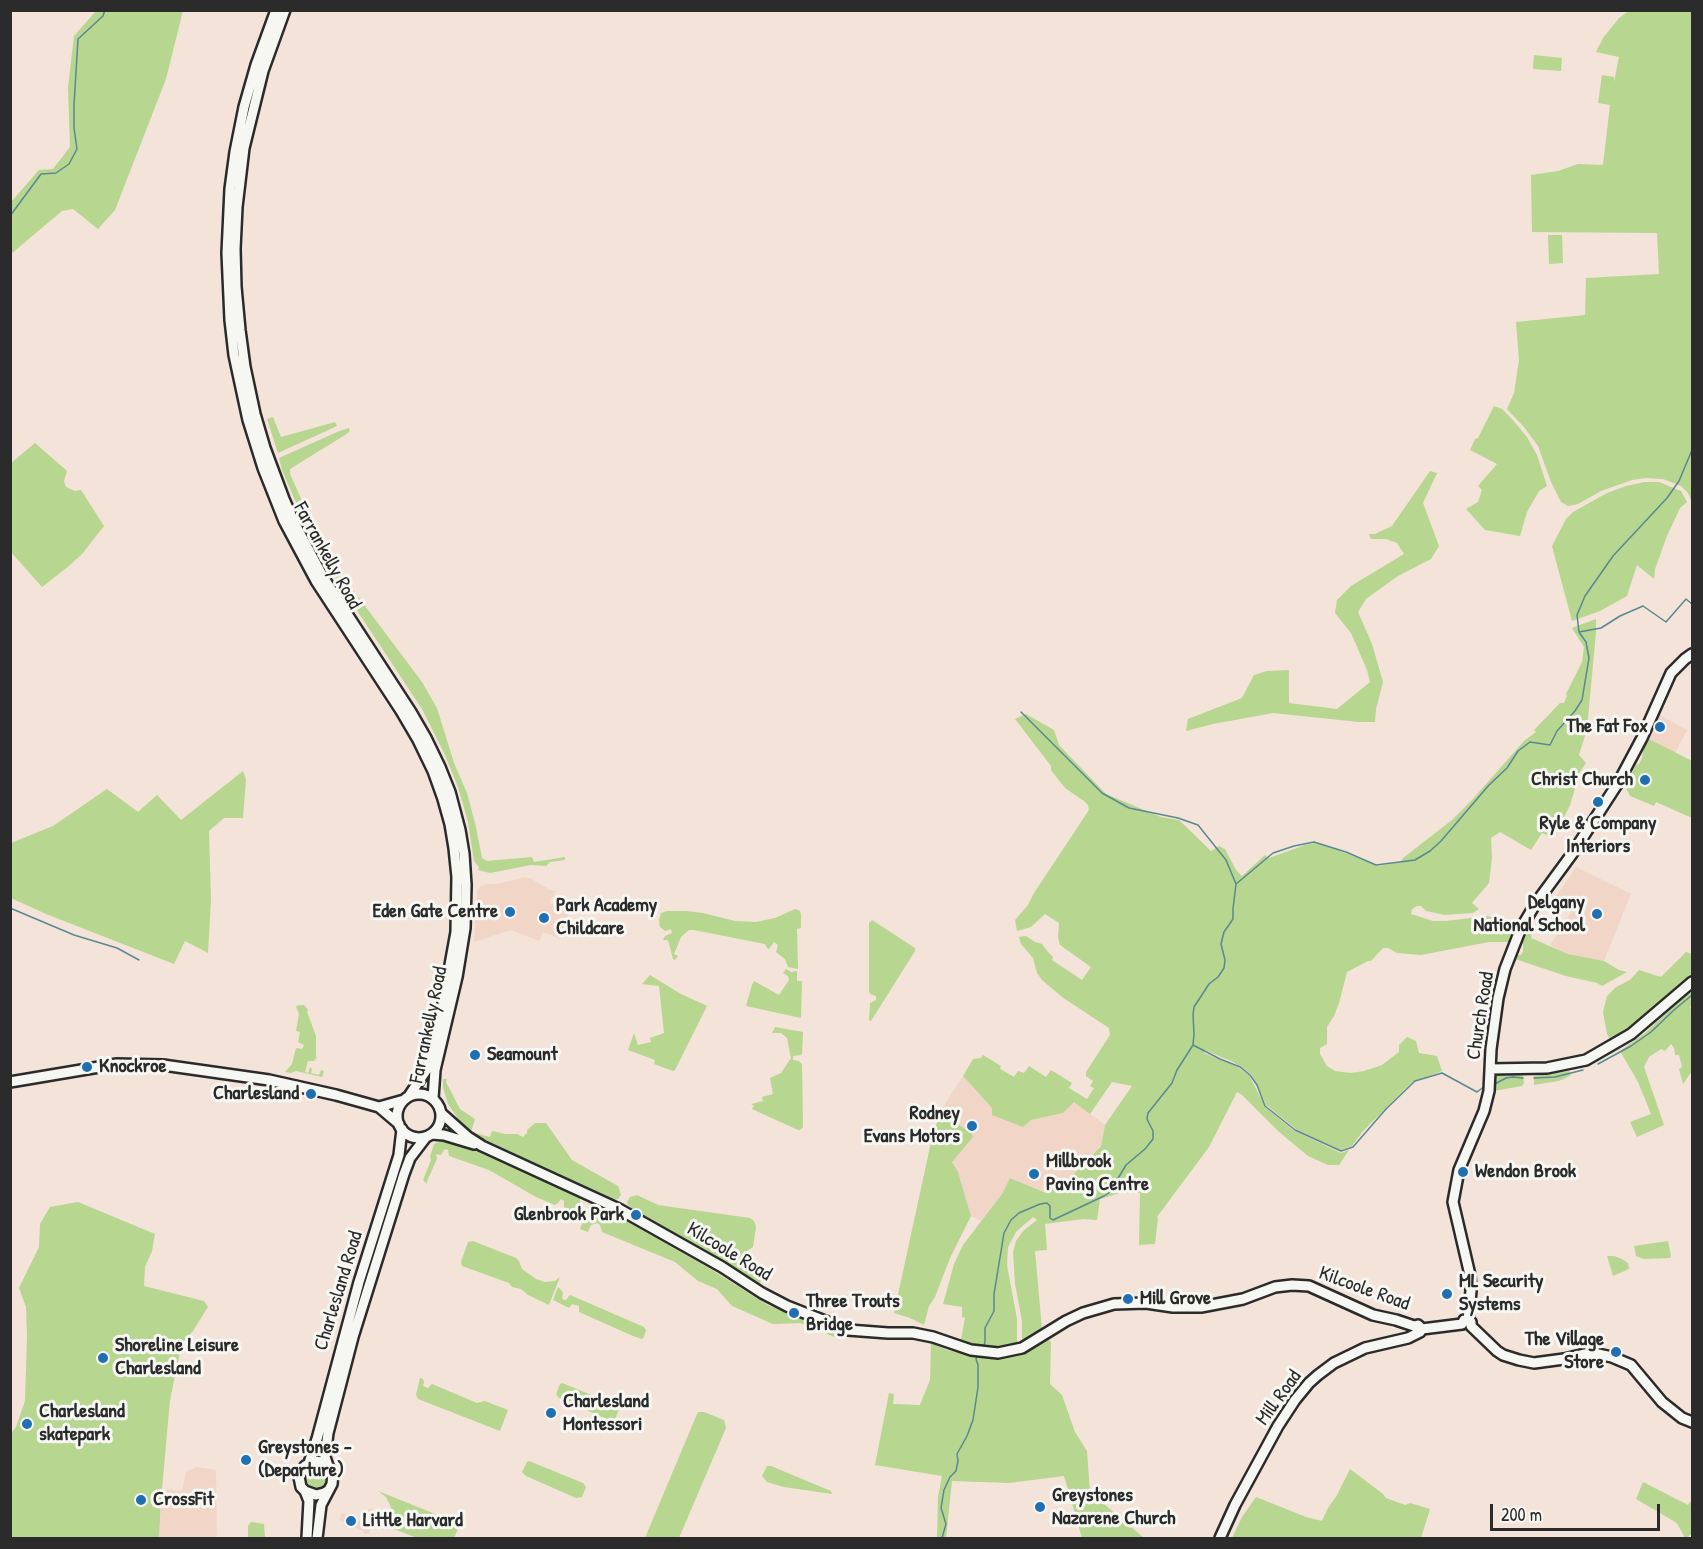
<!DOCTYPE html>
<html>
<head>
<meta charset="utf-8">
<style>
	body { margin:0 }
	#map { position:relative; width:1703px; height:1549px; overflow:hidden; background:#f3e3d9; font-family:"Patrick Hand",sans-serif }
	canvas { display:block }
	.frame { position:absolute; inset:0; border:12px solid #2b2b2b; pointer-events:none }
	.scale { position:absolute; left:1490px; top:1504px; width:170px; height:27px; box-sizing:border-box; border:3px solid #2b2b2b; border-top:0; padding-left:8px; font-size:18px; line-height:21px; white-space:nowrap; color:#2b2b2b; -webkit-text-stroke:4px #f6f6f2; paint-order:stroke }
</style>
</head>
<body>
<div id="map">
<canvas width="1703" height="1549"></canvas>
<div class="frame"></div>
<div class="scale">200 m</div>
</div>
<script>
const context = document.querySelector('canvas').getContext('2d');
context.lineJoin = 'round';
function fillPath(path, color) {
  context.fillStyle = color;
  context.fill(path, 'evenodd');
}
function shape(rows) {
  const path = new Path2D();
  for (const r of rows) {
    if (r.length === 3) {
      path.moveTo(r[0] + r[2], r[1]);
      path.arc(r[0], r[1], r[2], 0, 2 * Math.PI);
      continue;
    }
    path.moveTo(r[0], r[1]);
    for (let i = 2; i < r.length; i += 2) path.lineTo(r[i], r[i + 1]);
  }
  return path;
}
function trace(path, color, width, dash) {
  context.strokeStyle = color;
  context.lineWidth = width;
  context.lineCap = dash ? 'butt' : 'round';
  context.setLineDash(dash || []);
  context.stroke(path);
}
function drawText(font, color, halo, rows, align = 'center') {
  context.font = font + ' "Patrick Hand",sans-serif';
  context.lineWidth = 6;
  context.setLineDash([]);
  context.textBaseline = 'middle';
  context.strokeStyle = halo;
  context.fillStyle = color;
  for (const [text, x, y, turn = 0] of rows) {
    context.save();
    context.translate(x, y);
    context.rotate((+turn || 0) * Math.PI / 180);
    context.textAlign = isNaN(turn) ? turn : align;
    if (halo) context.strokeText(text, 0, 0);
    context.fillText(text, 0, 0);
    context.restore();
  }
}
fillPath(shape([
	[1658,714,1687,730,1675,753,1649,739],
	[1576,867,1631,894,1604,961,1568,954,1550,945,1571,912,1553,901],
	[525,877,532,879,550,890,556,891,549,903,570,911,559,938,543,932,539,941,511,930,474,942,477,891,480,887,486,884,498,884],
	[963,1076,992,1108,1031,1120,1063,1113,1074,1101,1105,1125,1101,1145,1074,1174,1046,1193,1010,1178,1002,1194,982,1221,971,1216,958,1172,952,1162,971,1133,952,1120,943,1107],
	[196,1467,216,1470,217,1538,156,1538,159,1538,162,1489,182,1491,186,1472],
	[369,1508,376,1511,372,1520,373,1521,369,1534,364,1534,364,1532,352,1525,339,1520,342,1513,363,1522]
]), '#f1d6c8');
fillPath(shape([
	[96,11,183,11,166,79,115,210,98,229,73,209,62,211,11,254,11,202,39,170,53,169,70,147,68,87,74,36],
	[1629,11,1692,11,1692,503,1688,493,1681,486,1663,479,1646,478,1632,480,1601,491,1578,504,1568,506,1561,502,1551,482,1538,446,1524,427,1507,409,1514,393,1519,360,1516,322,1585,315,1586,278,1659,274,1657,233,1532,232,1531,175,1558,171,1578,164,1603,165,1610,105,1598,103,1602,75,1614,77,1614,82,1619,57,1596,52,1603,38,1619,18],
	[1534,55,1562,58,1561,71,1533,69],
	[1548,235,1562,235,1563,263,1549,264],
	[1494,406,1502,409,1512,419,1527,437,1537,455,1547,486,1539,491,1527,512,1520,536,1485,530,1466,509,1478,502,1482,490,1478,486,1497,464,1470,450,1475,439,1478,438],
	[273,417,281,437,335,422,337,426,278,453,267,419],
	[349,428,350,431,345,435,290,469,290,474,312,523,353,590,422,682,437,708,454,763,467,793,476,827,482,858,487,861,532,857,534,862,565,857,565,860,550,862,546,866,531,865,490,873,478,870,479,867,474,861,468,822,458,787,445,755,422,709,325,562,307,528,282,470,279,458,337,432],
	[35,443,67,471,64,481,66,487,75,491,81,490,104,526,82,554,69,566,42,587,10,551,11,463],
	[1430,471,1437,473,1423,503,1439,546,1431,559,1398,576,1366,599,1358,612,1372,644,1383,682,1376,709,1375,722,1359,722,1273,713,1213,724,1186,731,1188,719,1242,698,1254,675,1267,671,1289,670,1289,703,1337,709,1370,682,1367,670,1351,633,1335,613,1337,600,1351,586,1404,554,1397,543,1386,539,1371,539,1369,534,1375,534,1392,526],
	[1645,482,1659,482,1681,491,1687,502,1680,508,1667,536,1655,569,1654,579,1637,565,1627,596,1600,611,1572,621,1552,546,1566,519,1573,512,1607,493,1626,486],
	[1596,619,1596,632,1587,729,1579,755,1586,763,1580,772,1570,805,1554,838,1542,833,1531,850,1500,832,1491,838,1492,858,1489,883,1472,903,1479,909,1473,913,1445,915,1426,911,1421,906,1417,906,1412,909,1411,914,1433,921,1446,921,1487,916,1517,924,1511,942,1489,942,1421,955,1397,953,1388,948,1383,948,1371,961,1368,961,1347,972,1339,1003,1334,1016,1327,1027,1327,1044,1320,1048,1320,1054,1327,1066,1335,1071,1351,1073,1364,1071,1382,1065,1399,1052,1399,1045,1407,1037,1416,1041,1419,1053,1437,1056,1442,1071,1411,1083,1363,1131,1352,1146,1340,1150,1297,1130,1266,1105,1252,1075,1233,1062,1205,1050,1204,1053,1237,1067,1249,1075,1266,1108,1293,1130,1341,1153,1349,1150,1339,1165,1328,1165,1308,1156,1278,1131,1242,1095,1237,1092,1209,1147,1157,1217,1158,1218,1155,1244,1139,1245,1140,1193,1120,1193,1100,1199,1097,1220,1083,1219,1045,1224,1047,1250,1035,1251,1042,1329,1022,1341,1022,1321,1015,1284,1013,1252,1016,1241,1023,1231,1037,1220,1033,1217,1016,1232,1008,1247,1007,1265,1017,1319,1017,1340,1019,1346,1002,1350,960,1344,965,1318,962,1317,962,1307,943,1304,954,1264,963,1245,1002,1194,1010,1178,1046,1193,1074,1174,1101,1146,1105,1125,1132,1086,1112,1082,1090,1114,1074,1102,1063,1113,1031,1120,1023,1127,992,1115,992,1108,963,1076,973,1059,981,1058,983,1055,1001,1066,1000,1069,1014,1077,1018,1071,1024,1073,1029,1066,1046,1077,1051,1070,1072,1083,1069,1088,1087,1099,1094,1088,1090,1086,1093,1081,1086,1076,1086,1072,1110,1035,1109,1028,1062,997,1042,980,1037,973,1033,958,1021,944,1019,937,1026,936,1035,942,1042,944,1048,952,1053,957,1052,960,1082,980,1091,967,1060,945,1058,937,1059,923,1045,914,1031,927,1017,931,1015,920,1028,905,1034,893,1089,810,1088,805,1084,801,1065,788,1051,770,1051,766,1015,719,1026,714,1054,730,1059,745,1106,794,1161,817,1179,820,1211,851,1219,846,1225,849,1236,870,1242,876,1265,855,1269,858,1305,845,1315,843,1335,849,1378,866,1401,862,1403,858,1452,820,1472,800,1524,741,1536,732,1534,730,1560,703,1564,703,1567,696,1566,694,1582,662,1584,647,1572,628],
	[1649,739,1692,761,1692,818,1656,802,1654,806,1630,796,1625,786,1636,765,1639,764,1642,758,1643,750],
	[243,771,246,779,243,818,224,818,209,831,211,900,208,953,185,941,174,964,46,914,11,898,11,843,53,826,107,789,138,812,157,795,181,820],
	[795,909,800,911,801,914,801,928,797,929,798,969,788,967,785,959,776,952,778,945,774,942,769,949,767,948,765,944,694,930,689,930,681,937,674,954,678,956,675,960,673,959,668,940,663,940,665,936,672,933,671,929,665,931,660,927,659,920,661,913,667,911,687,911,703,913,735,921,756,922,775,918],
	[872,920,915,948,915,951,871,1021,869,1020,870,1003,876,1000,876,996,870,994,869,991,869,923],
	[1523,933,1532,934,1531,938,1568,954,1604,961,1619,970,1627,972,1602,986,1597,983,1566,976,1515,959,1515,955,1521,955,1523,952,1523,944,1520,941],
	[1686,952,1692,954,1692,975,1627,1030,1610,1039,1607,1034,1603,1012,1607,996,1616,987,1630,980,1639,970,1661,977],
	[786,969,791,972,797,971,797,981,802,981,801,1018,746,1006,752,985,754,981,779,995,789,980,788,976,783,973],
	[650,975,679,993,707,1006,675,1070,673,1071,654,1064,655,1060,628,1050,634,1033,638,1045,651,1042,650,1038,664,1033,659,986,642,984],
	[1692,990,1692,1006,1690,1007,1692,1012,1692,1071,1683,1084,1679,1069,1682,1067,1679,1055,1675,1055,1674,1048,1671,1044,1665,1051,1661,1049,1649,1057,1644,1067,1664,1125,1637,1137,1630,1122,1651,1114,1638,1082,1620,1051,1645,1033,1679,1001],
	[300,1005,304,1005,308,1010,307,1012,316,1036,316,1057,317,1057,314,1061,308,1061,305,1072,308,1073,310,1067,312,1069,311,1073,319,1075,321,1070,324,1071,322,1077,296,1071,291,1073,285,1072,292,1064,296,1048,302,1049,304,1045,298,1042,300,1032,296,1031,299,1014,296,1006],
	[775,1027,803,1032,802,1053,801,1055,793,1056,793,1060,799,1061,802,1064,803,1127,800,1130,798,1130,752,1109,754,1106,751,1104,763,1101,762,1097,773,1094,770,1078,781,1073,791,1058,787,1038,781,1033,772,1033],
	[1569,1071,1571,1075,1564,1079,1558,1081,1534,1085,1534,1076],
	[1499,1073,1523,1075,1524,1083,1522,1086,1494,1091,1496,1076],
	[443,1079,447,1079,446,1082,460,1109,475,1119,471,1132,490,1137,492,1131,505,1134,517,1134,523,1137,527,1133,527,1130,535,1123,546,1123,572,1160,618,1186,621,1195,618,1199,613,1200,471,1133,461,1123,448,1104,443,1087],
	[943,1107,952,1120,971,1133,973,1137,952,1162,958,1172,971,1216,950,1258,935,1297,929,1306,924,1325,910,1318,894,1313,933,1133],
	[441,1141,450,1141,460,1143,460,1146,465,1147,466,1145,480,1150,534,1177,552,1183,580,1196,580,1203,575,1217,568,1215,569,1210,564,1207,564,1201,561,1199,558,1203,555,1205,536,1197,489,1170,449,1156,448,1150,445,1149,441,1155,436,1154,437,1159,427,1181,427,1184,423,1180,431,1160,430,1157,434,1144],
	[637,1195,658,1205,750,1218,754,1221,756,1227,753,1247,748,1250,745,1256,747,1258,755,1261,758,1270,762,1273,760,1285,706,1251,653,1222,632,1208,627,1204,627,1202,630,1197],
	[78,1202,155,1234,152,1251,145,1267,144,1286,204,1301,208,1307,193,1331,182,1343,170,1400,161,1500,159,1538,11,1538,11,1434,16,1427,25,1401,27,1337,26,1307,19,1288,39,1247,40,1224,50,1207],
	[594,1203,704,1265,768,1305,837,1333,837,1338,800,1323,773,1324,732,1306,717,1289,698,1281,675,1262,602,1232,600,1225,597,1223,591,1225,588,1232,580,1229,590,1204],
	[473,1241,516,1258,519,1261,522,1269,536,1279,545,1282,555,1281,560,1277,549,1305,528,1295,521,1289,512,1287,509,1283,462,1266,461,1262,468,1242],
	[1668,1241,1671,1256,1670,1258,1644,1259,1636,1256,1634,1246],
	[1607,1256,1614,1256,1622,1259,1628,1263,1629,1269,1613,1276],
	[558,1287,563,1292,562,1299,566,1300,570,1295,644,1327,646,1330,644,1337,642,1339,633,1336,579,1312,579,1306,572,1304,569,1308,553,1300],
	[1046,1337,1051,1342,1050,1384,1062,1395,1075,1432,1087,1451,1090,1492,1144,1538,1082,1538,1064,1476,1009,1483,952,1481,946,1538,937,1538,938,1497,942,1476,875,1465,889,1393,894,1394,893,1404,920,1405,930,1380,931,1343,947,1350,996,1360,1019,1356],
	[420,1378,423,1379,424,1382,423,1386,428,1388,432,1384,477,1403,485,1401,508,1410,500,1431,418,1399,416,1395],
	[562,1383,616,1405,619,1409,615,1419,609,1420,559,1398,556,1394,560,1384],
	[699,1412,704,1412,724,1420,726,1428,679,1538,645,1538,697,1414],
	[529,1461,583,1483,586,1487,582,1497,576,1498,526,1476,522,1472,527,1462],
	[767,1466,771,1466,814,1484,831,1491,832,1494,784,1487,767,1482,762,1476],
	[317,1478,11],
	[1350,1469,1383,1494,1386,1498,1405,1505,1410,1503,1430,1509,1421,1538,1232,1538,1242,1517,1256,1497,1306,1517,1322,1521,1328,1508,1337,1495],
	[1643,1482,1688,1505,1692,1499,1692,1533,1687,1538,1685,1538,1677,1523,1636,1499],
	[378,1491,460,1524,454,1538,417,1538,389,1527,387,1525,392,1512,390,1505,386,1497],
	[251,1522,264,1524,265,1538,248,1538,248,1526]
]), '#b7d68f');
trace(shape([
	[10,216,41,174,56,173,69,164,77,149,74,128,74,105,78,39,103,16,105,10],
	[1579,632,1601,628,1620,616,1643,606,1666,622,1686,599,1692,604],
	[1021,712,1102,793,1129,808,1178,818,1198,825,1226,860,1236,884],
	[10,908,74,935,117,948,139,960],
	[1193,1045,1220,1059,1240,1067,1250,1075,1257,1085,1265,1106,1295,1130,1341,1151,1353,1147,1386,1109,1415,1081,1442,1073,1477,1092,1485,1086],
	[1598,1064,1631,1046,1651,1032,1674,1010,1692,995],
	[1534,1078,1555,1077,1583,1070],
	[1493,1085,1506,1078,1513,1077,1523,1078],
	[983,1348,985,1342,985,1328,994,1311,994,1294,1004,1233,1011,1220,1019,1213,1040,1204,1047,1203,1050,1206,1050,1218,1053,1220,1104,1196,1110,1192,1126,1165,1145,1149,1153,1139,1153,1131,1147,1119,1148,1113,1172,1083,1177,1070,1193,1045,1194,1034,1193,1015,1194,1007,1209,984,1218,977,1224,968,1225,960,1221,944,1224,932,1233,919,1233,909,1236,884,1273,853,1294,846,1314,842,1346,852,1376,865,1415,860,1430,851,1441,841,1489,785,1507,768,1518,751,1530,742,1550,745,1557,731,1575,711,1582,700,1589,658,1586,642,1579,632,1577,615,1585,596,1613,556,1667,498,1679,481,1692,450],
	[942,1538,946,1524,941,1508,944,1490,950,1477,956,1471,958,1461,957,1454,967,1436,973,1420,978,1387,978,1365,976,1359,978,1355]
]), '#5a8893', 1.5);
const secondary = shape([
	[276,10,256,65,244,107,235,152,230,189,227,253,230,320,234,355,248,420,263,468,284,521,316,581,401,711,418,740,433,771,443,799,450,824,454,848,457,877,456,932,442,1009,427,1069,409,1096],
	[285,10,263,71,244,148,237,207,235,249,236,287,240,330,245,367,255,414,265,448,284,499,295,524,323,577,411,712,426,738,440,767,450,792,460,830,464,854,466,885,465,928,457,977,435,1070,433,1098],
	[1692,654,1685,659,1671,673,1642,738,1618,783,1572,854,1536,903,1521,928,1505,969,1498,998,1491,1049,1489,1091,1484,1111,1459,1170,1453,1202,1470,1275,1471,1291,1468,1320,1471,1322,1471,1326,1497,1351,1503,1355,1519,1360,1534,1363,1564,1359,1585,1354,1598,1354,1612,1357,1631,1365,1662,1402,1682,1418,1692,1422],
	[1490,1069,1547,1068,1586,1060,1631,1034,1692,982],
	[10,1082,117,1064,163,1065,269,1080,336,1095,379,1107,399,1124],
	[419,1116,22],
	[379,1107,404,1100],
	[441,1113,468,1137,482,1146,619,1209,722,1267,762,1293,787,1306,848,1330,888,1333,913,1333,933,1337,971,1350,998,1353,1022,1348,1066,1321,1083,1313,1114,1304,1146,1303,1173,1307,1201,1307,1243,1299,1275,1287,1292,1285,1309,1286,1373,1315,1396,1320,1414,1326,1418,1325,1422,1329],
	[432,1134,444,1135,474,1144],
	[309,1463,317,1439,359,1282,399,1155,402,1129],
	[328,1466,325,1457,328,1433,353,1337,404,1174,410,1158,426,1137],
	[305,1491,309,1501,307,1538],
	[317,1538,321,1505,332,1484,333,1473,328,1466,322,1462,314,1461,305,1466,299,1477,301,1487,305,1491,316,1495,324,1493,329,1490],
	[1220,1538,1235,1505,1278,1426,1295,1400,1309,1383,1318,1375,1334,1363,1365,1348,1408,1338,1420,1332,1422,1329,1462,1324,1464,1320,1468,1320]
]);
trace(secondary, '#2b2b2b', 14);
trace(secondary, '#f6f6f2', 9);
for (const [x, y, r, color] of [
	[1660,727,6,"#1f6fb2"],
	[1645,780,6,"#1f6fb2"],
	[1598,802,6,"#1f6fb2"],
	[510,912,6,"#1f6fb2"],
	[1597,914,6,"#1f6fb2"],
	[544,918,6,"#1f6fb2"],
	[475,1055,6,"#1f6fb2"],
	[87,1067,6,"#1f6fb2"],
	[311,1094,6,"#1f6fb2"],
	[972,1126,6,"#1f6fb2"],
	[1463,1172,6,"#1f6fb2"],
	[1034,1174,6,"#1f6fb2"],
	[636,1215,6,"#1f6fb2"],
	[1447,1294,6,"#1f6fb2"],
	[1128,1299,6,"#1f6fb2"],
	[794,1313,6,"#1f6fb2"],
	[1616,1352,6,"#1f6fb2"],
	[103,1358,6,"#1f6fb2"],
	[551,1413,6,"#1f6fb2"],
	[27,1424,6,"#1f6fb2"],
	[246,1460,6,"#1f6fb2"],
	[141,1500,6,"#1f6fb2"],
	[1040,1507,6,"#1f6fb2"],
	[351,1521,6,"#1f6fb2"]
]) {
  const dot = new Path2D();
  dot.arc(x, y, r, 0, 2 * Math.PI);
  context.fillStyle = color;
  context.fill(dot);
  trace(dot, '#f6f6f2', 2);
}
drawText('20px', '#2b2b2b', '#f6f6f2', [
	["Farrankelly Road",327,556,61],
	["Church Road",1481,1016,-81],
	["Farrankelly Road",429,1025,-78],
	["Kilcoole Road",729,1252,31],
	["Kilcoole Road",1364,1289,20],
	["Charlesland Road",339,1291,-73],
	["Mill Road",1279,1398,-54]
]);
drawText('bold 20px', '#2b2b2b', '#f6f6f2', [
	["The Fat Fox",1648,727,"right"],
	["Christ Church",1633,780,"right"],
	["Ryle & Company",1598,824,"center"],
	["Interiors",1598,847,"center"],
	["Delgany",1585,903,"right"],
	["National School",1585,926,"right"],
	["Park Academy",556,906],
	["Childcare",556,929],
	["Eden Gate Centre",498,912,"right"],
	["Seamount",487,1055],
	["Knockroe",99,1067],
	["Charlesland",299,1094,"right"],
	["Rodney",960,1114,"right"],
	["Evans Motors",960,1137,"right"],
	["Millbrook",1046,1162],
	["Paving Centre",1046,1185],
	["Wendon Brook",1475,1172],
	["Glenbrook Park",624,1215,"right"],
	["ML Security",1459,1282],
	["Systems",1459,1305],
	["Mill Grove",1140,1299],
	["Three Trouts",806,1302],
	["Bridge",806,1325],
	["The Village",1604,1340,"right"],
	["Store",1604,1363,"right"],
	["Shoreline Leisure",115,1346],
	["Charlesland",115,1369],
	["Charlesland",563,1402],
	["Montessori",563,1425],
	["Charlesland",39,1412],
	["skatepark",39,1435],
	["Greystones -",258,1448],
	["(Departure)",258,1471],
	["Greystones",1052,1496],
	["Nazarene Church",1052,1519],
	["CrossFit",153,1500],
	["Little Harvard",363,1521]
], 'left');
</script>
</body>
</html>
